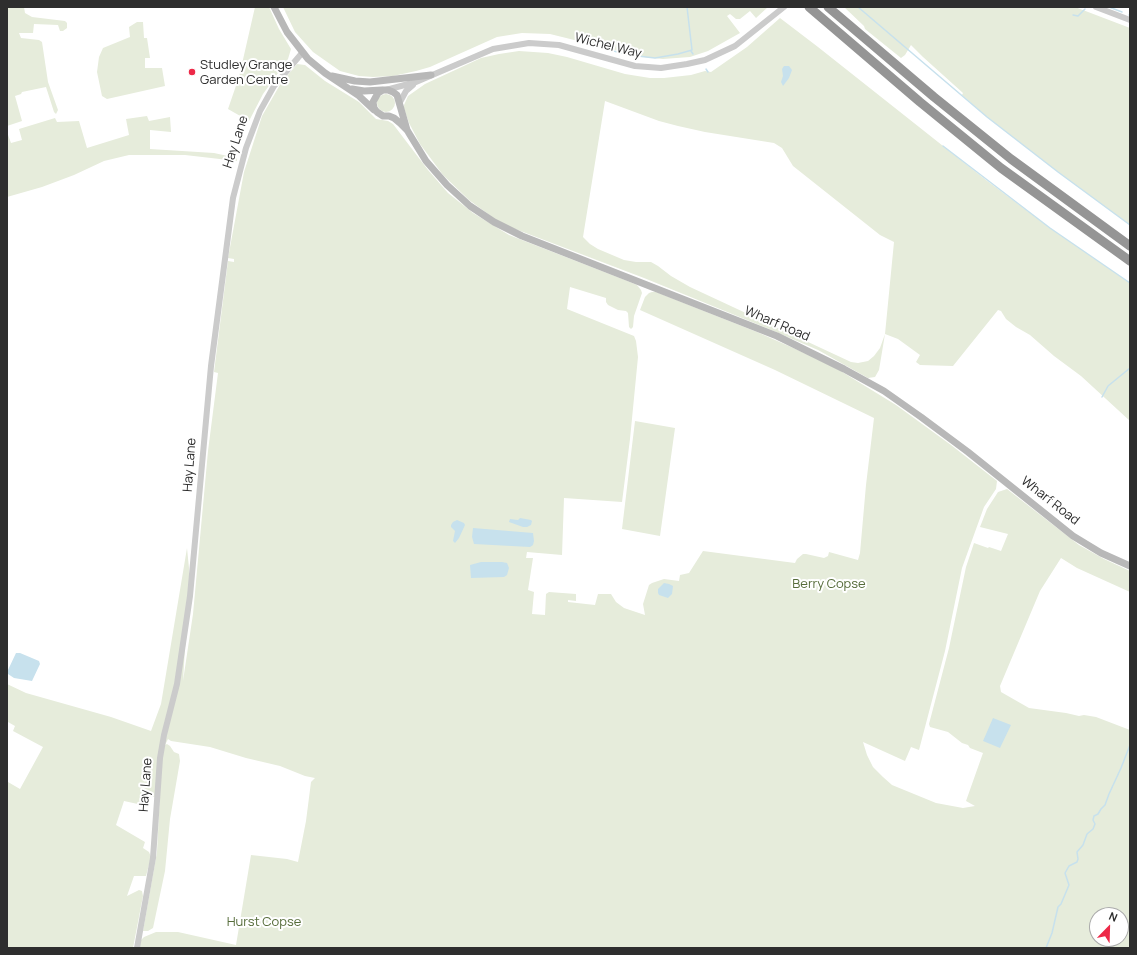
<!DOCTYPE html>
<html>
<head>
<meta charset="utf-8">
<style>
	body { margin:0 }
	#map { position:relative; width:1137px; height:955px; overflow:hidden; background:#fff; font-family:Manrope,sans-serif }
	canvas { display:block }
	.frame { position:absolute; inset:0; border:8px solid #2e2e2e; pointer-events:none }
	.north { position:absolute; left:1089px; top:907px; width:40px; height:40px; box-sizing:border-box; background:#fff; border:1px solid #ababab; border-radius:50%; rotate:23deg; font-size:11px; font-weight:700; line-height:16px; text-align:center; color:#2e2e2e }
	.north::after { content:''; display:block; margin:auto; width:14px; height:18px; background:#ed2948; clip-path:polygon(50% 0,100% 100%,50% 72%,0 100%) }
</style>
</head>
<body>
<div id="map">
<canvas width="1137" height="955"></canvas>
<div class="frame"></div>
<div class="north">N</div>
</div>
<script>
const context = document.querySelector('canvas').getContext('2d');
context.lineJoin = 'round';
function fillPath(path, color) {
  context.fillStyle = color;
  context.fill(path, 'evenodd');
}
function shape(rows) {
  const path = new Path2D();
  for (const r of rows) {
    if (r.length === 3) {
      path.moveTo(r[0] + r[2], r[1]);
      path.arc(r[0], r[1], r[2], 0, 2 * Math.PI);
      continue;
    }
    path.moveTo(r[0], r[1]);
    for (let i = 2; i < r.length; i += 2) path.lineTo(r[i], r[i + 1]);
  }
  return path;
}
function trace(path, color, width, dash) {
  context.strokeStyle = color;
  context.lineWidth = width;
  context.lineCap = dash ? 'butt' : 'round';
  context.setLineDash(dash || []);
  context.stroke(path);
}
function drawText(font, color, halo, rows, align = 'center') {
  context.font = font + ' Manrope,sans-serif';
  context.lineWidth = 4;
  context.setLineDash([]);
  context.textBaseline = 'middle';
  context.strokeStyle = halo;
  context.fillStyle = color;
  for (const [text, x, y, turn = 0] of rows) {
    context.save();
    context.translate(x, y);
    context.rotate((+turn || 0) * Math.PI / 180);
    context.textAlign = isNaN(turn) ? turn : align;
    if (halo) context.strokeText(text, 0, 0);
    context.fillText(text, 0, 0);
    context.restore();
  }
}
fillPath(shape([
	[7,7,24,7,25,13,32,17,65,21,67,23,67,28,63,31,60,31,58,25,34,24,33,33,19,33,21,38,39,40,42,42,48,82,58,110,56,114,54,112,46,87,22,92,21,94,15,96,22,121,7,126],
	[255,7,269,7,279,29,291,49,288,59,263,94,249,121,228,109,239,77],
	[283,7,768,7,756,18,750,11,740,19,736,19,730,14,727,16,740,33,708,51,690,57,663,59,643,57,550,34,522,33,497,37,430,67,416,71,393,76,373,77,359,76,340,71,313,52,295,32],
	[844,7,1075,7,1130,28,1130,225,1058,172,987,117,962,95,963,93,923,57,911,45,905,55,901,58,865,29,864,26],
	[780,18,818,47,986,180,1050,228,1130,283,1130,421,1081,376,1054,356,1030,335,1016,327,1006,319,1001,311,998,310,953,366,920,365,916,362,920,355,898,339,885,334,879,370,875,377,868,378,818,350,769,329,644,278,510,227,495,219,469,200,443,175,420,144,409,123,404,108,404,105,408,96,425,84,481,58,499,54,519,51,548,53,567,57,625,74,650,78,664,78,691,75,705,71,711,72,747,47],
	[605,101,659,121,678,126,705,132,774,143,782,148,793,166,880,235,894,242,885,334,880,348,874,356,868,361,858,363,851,362,690,287,671,276,658,266,651,262,636,262,624,260,598,249,590,244,583,237],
	[137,22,143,22,144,38,147,38,150,58,145,58,145,68,162,68,165,86,107,99,102,96,97,72,99,57,103,48,130,37,129,27],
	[297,64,305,65,325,81,359,102,376,119,388,121,393,124,428,170,448,193,473,213,509,235,625,280,637,285,641,290,642,293,634,316,633,327,631,329,629,327,628,313,626,311,618,310,608,305,606,302,606,298,570,287,567,309,634,336,636,341,638,357,630,439,622,502,564,498,562,555,527,552,526,558,533,558,528,590,534,592,532,614,545,615,546,594,549,592,576,594,576,601,568,600,568,602,595,605,598,594,611,594,616,602,624,608,645,615,643,604,649,585,652,583,664,579,679,581,680,575,689,573,703,551,795,563,797,559,803,554,806,554,824,558,828,556,829,552,858,560,860,553,866,485,874,418,775,370,640,310,645,297,649,293,652,292,656,292,757,332,800,351,839,370,896,405,951,445,997,481,996,489,984,507,962,568,945,651,919,750,911,747,905,761,863,742,867,755,873,767,883,777,892,785,936,803,963,808,975,806,966,801,983,753,970,748,968,745,962,743,948,732,930,727,929,724,949,648,966,567,974,543,988,548,989,547,1001,551,1008,534,980,527,987,509,998,492,1007,489,1079,545,1104,559,1130,571,1130,592,1077,568,1061,558,1040,591,1000,686,1001,692,1029,708,1066,713,1079,716,1084,715,1096,717,1130,730,1130,948,139,948,141,940,144,937,156,932,178,932,236,945,251,855,287,859,298,862,306,821,311,782,315,778,305,776,280,766,246,758,210,747,171,741,168,739,165,745,167,744,170,746,174,752,179,754,180,761,170,819,165,871,153,928,148,931,143,931,157,852,160,794,154,797,149,797,147,806,124,801,116,825,145,842,143,848,149,852,151,857,146,876,134,876,127,896,139,890,142,891,143,896,133,948,7,948,7,784,8,782,20,789,43,747,13,731,15,726,8,722,7,724,7,684,26,693,111,717,151,731,161,704,187,548,189,568,189,600,185,648,183,681,193,614,208,451,218,373,214,372,228,261,234,262,234,259,228,258,244,172,262,116,281,83],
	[1097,915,1121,915,1121,939,1097,939],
	[386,103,9],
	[147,116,149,121,170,117,171,132,150,130,150,149,214,153,237,158,237,161,185,155,129,155,104,161,74,175,42,187,7,197,7,132,11,143,22,140,19,129,55,118,57,122,79,121,87,148,129,135,126,119],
	[635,421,675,428,660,536,622,529]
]), '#e6ecdb');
fillPath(shape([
	[784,66,789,66,792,70,789,78,783,86,781,82,783,76,782,69],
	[520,518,531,520,532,521,531,525,527,527,523,527,509,522,510,519,518,520],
	[457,520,464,523,465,525,459,538,455,543,453,541,455,531,451,527,451,525,453,522],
	[473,528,533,533,534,541,533,545,530,547,474,544,472,537],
	[481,562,502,562,507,563,509,568,507,575,504,577,471,578,470,565],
	[664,583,669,584,673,586,672,594,668,598,659,595,658,593,658,589],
	[16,653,20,653,39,661,40,664,32,681,14,678,8,674,8,670],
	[993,718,1011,725,1000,748,983,741]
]), '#c7e1ed');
trace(shape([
	[858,7,987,117,1058,172,1130,225],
	[1109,7,1122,12],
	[1073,15,1078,16,1085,9],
	[1129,15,1130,15],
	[602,48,629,55,655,58,678,54,692,50,687,7],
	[691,51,693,54],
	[706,69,708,72],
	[943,146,1050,228,1130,283],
	[1102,397,1108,386,1130,368],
	[1046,948,1052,933,1058,907,1061,904,1069,885,1065,873,1069,866,1077,862,1078,859,1077,852,1083,845,1087,834,1093,829,1095,824,1093,820,1094,816,1098,814,1101,809,1105,805,1109,794,1121,768,1130,745]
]), '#c7e1ed', 1.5);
trace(shape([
	[1096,7,1130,20],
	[386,90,416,82,493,49,529,43,559,45,635,66,661,68,687,64,705,60,735,46,784,7],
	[400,102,406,91,413,85],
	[137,948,153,858,160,758,164,735,177,684,190,596,211,366,233,198,246,148,260,111,274,86,302,53]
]), '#cbcbcb', 6);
trace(shape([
	[274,7,287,32,308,59,325,73,358,95,374,110],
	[332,76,355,81,370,82,431,75],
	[352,89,364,91,382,90],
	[407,130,397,95,393,92,388,90,383,90,378,93,373,102,374,108,377,112,383,116,389,116,394,118,400,123,407,130,426,161,447,185,470,206,494,222,522,236,777,336,844,369,884,391,921,417,968,452,1073,536,1101,553,1130,566]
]), '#b8b8b8', 7);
trace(shape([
	[809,7,920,102,1001,168,1130,261],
	[828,7,934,97,1011,159,1130,246]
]), '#959595', 9);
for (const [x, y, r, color] of [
	[192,72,4,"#ed2948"]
]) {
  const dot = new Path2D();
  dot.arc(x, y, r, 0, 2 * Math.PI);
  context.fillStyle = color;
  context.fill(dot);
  trace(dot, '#fff', 1.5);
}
drawText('13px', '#2e2e2e', '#fff', [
	["Wichel Way",608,46,14],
	["Hay Lane",236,142,-72],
	["Wharf Road",777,324,23],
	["Hay Lane",190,465,-86],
	["Wharf Road",1050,501,38],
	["Hay Lane",146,785,-86]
]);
drawText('13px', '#2e2e2e', '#fff', [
	["Studley Grange",200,65],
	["Garden Centre",200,80]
], 'left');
drawText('13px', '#566c3a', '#fff', [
	["Berry Copse",829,584],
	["Hurst Copse",264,922]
]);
</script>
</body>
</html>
